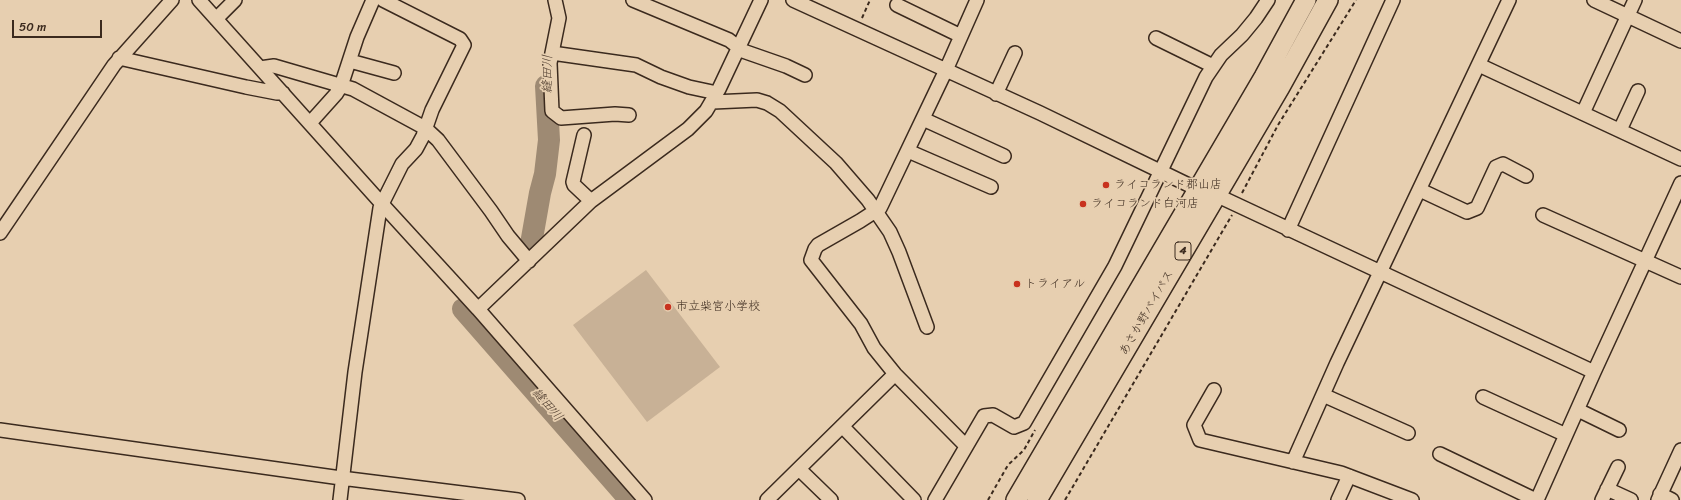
<!DOCTYPE html>
<html>
<head>
<meta charset="utf-8">
<style>
	body { margin:0 }
	#map { position:relative; width:1681px; height:500px; overflow:hidden; background:#e7cfb0; font-family:Sriracha,sans-serif }
	canvas { display:block }
	.scale { position:absolute; left:12px; top:20px; width:90px; height:18px; box-sizing:border-box; border:2px solid #3b2a1e; border-top:0; padding-left:5px; font-size:12px; line-height:14px; white-space:nowrap; color:#3b2a1e; -webkit-text-stroke:3px #e7cfb0; paint-order:stroke }
</style>
</head>
<body>
<div id="map">
<canvas width="1681" height="500"></canvas>
<div class="scale">50 m</div>
</div>
<script>
const context = document.querySelector('canvas').getContext('2d');
context.lineJoin = 'round';
function fillPath(path, color) {
  context.fillStyle = color;
  context.fill(path, 'evenodd');
}
function shape(rows) {
  const path = new Path2D();
  for (const r of rows) {
    path.moveTo(r[0], r[1]);
    for (let i = 2; i < r.length; i += 2) path.lineTo(r[i], r[i + 1]);
  }
  return path;
}
function trace(path, color, width, dash) {
  context.strokeStyle = color;
  context.lineWidth = width;
  context.lineCap = dash ? 'butt' : 'round';
  context.setLineDash(dash || []);
  context.stroke(path);
}
function drawText(font, color, halo, rows, align = 'center') {
  context.font = font + ' Sriracha,"Klee One",sans-serif';
  context.lineWidth = 3.5;
  context.setLineDash([]);
  context.textBaseline = 'middle';
  context.strokeStyle = halo;
  context.fillStyle = color;
  for (const [text, x, y, turn = 0] of rows) {
    context.save();
    context.translate(x, y);
    context.rotate((+turn || 0) * Math.PI / 180);
    context.textAlign = isNaN(turn) ? turn : align;
    if (halo) context.strokeText(text, 0, 0);
    context.fillText(text, 0, 0);
    context.restore();
  }
}
fillPath(shape([
	[646,270,720,367,647,422,573,325]
]), '#c8b196');
trace(shape([
	[531,244,540,193,545,174,549,140,546,86],
	[463,309,630,500]
]), '#9e8a73', 22);
const minor = shape([
	[199,0,382,204,478,309,645,500],
	[555,0,559,18,550,63,552,111,561,118,615,114,629,115],
	[633,0,729,40,743,51,786,66,805,75],
	[793,0,1040,113,1197,189,1216,195,1594,372],
	[1594,0,1681,41],
	[897,5,961,36],
	[216,19,235,0],
	[1156,38,1213,66],
	[552,53,636,65,661,77,689,87,717,93],
	[119,58,246,87,277,93,283,93],
	[350,61,394,73],
	[1479,65,1681,159],
	[260,68,274,66,353,89,425,128,438,140,491,211,508,236,529,261],
	[996,94,1015,53],
	[713,102,757,100,767,103,780,111,836,163,868,200,890,232,899,252,927,327],
	[1583,113,1635,0],
	[923,119,1004,156],
	[310,123,336,94,341,86,357,37,373,0],
	[1620,130,1638,91],
	[584,135,573,182,574,185,591,201],
	[908,151,991,187],
	[1420,190,1467,212,1477,208,1496,167,1503,164,1526,176],
	[1543,215,1681,277],
	[1288,230,1393,0],
	[0,233,114,65,172,0],
	[478,309,591,201,688,129,706,111,719,89,761,0],
	[1214,390,1194,425,1200,440,1341,473,1412,500],
	[1323,395,1408,433],
	[1483,397,1566,435],
	[1578,410,1619,430],
	[842,426,914,500],
	[0,430,341,478,518,500],
	[966,446,895,374,874,348,861,324,811,260,815,249,818,245,860,221,880,208,882,204,946,70,977,0],
	[1440,454,1536,500],
	[1293,462,1337,363,1509,0],
	[799,469,831,500],
	[1607,489,1631,500],
	[1660,494,1672,500],
	[340,500,355,372,380,208,402,164,416,149,423,136,432,110,464,45,460,39,383,0],
	[767,500,895,374],
	[935,500,984,416,993,415,1014,427,1024,423,1115,266,1206,77,1221,55,1242,35,1256,18,1268,0],
	[1338,500,1349,476],
	[1537,500,1594,372,1681,183],
	[1602,500,1618,467],
	[1658,500,1681,450]
]);
const highway = shape([
	[1016,500,1264,77,1306,0],
	[1037,500,1280,87,1328,0]
]);
trace(minor, '#3b2a1e', 16);
trace(highway, '#3b2a1e', 22);
trace(shape([
	[862,18,870,0],
	[1242,193,1278,125,1356,0],
	[988,500,1008,465,1024,450,1035,430],
	[1065,500,1232,215]
]), '#3b2a1e', 2, [4, 3]);
trace(minor, '#e7cfb0', 13);
trace(highway, '#e7cfb0', 19);
for (const [x, y, r, color] of [
	[1106,185,4,"#c8321e"],
	[1083,204,4,"#c8321e"],
	[1017,284,4,"#c8321e"],
	[668,307,4,"#c8321e"]
]) {
  const dot = new Path2D();
  dot.arc(x, y, r, 0, 2 * Math.PI);
  context.fillStyle = color;
  context.fill(dot);
  trace(dot, '#e7cfb0', 1.5);
}
for (const [x, y, w] of [
	[1183,251,16]
]) {
  const box = new Path2D();
  box.roundRect(x - w / 2, y - 9, w, 18, 3);
  context.fillStyle = '#e7cfb0';
  context.fill(box);
  trace(box, '#3b2a1e', 1);
}
drawText('bold 11px', '#3b2a1e', null, [
	["4",1183,251]
]);
drawText('12px', '#3b2a1e', '#e7cfb0', [
	["ライコランド郡山店",1114,185],
	["ライコランド白河店",1091,204],
	["トライアル",1025,284],
	["市立柴宮小学校",676,307]
], 'left');
drawText('12px', '#3b2a1e', '#e7cfb0', [
	["あさか野バイパス",1147,313,-60]
]);
drawText('italic 13px', '#4f3d2f', '#e7cfb0', [
	["縫田川",548,74,-89],
	["縫田川",547,405,49]
]);
</script>
</body>
</html>
